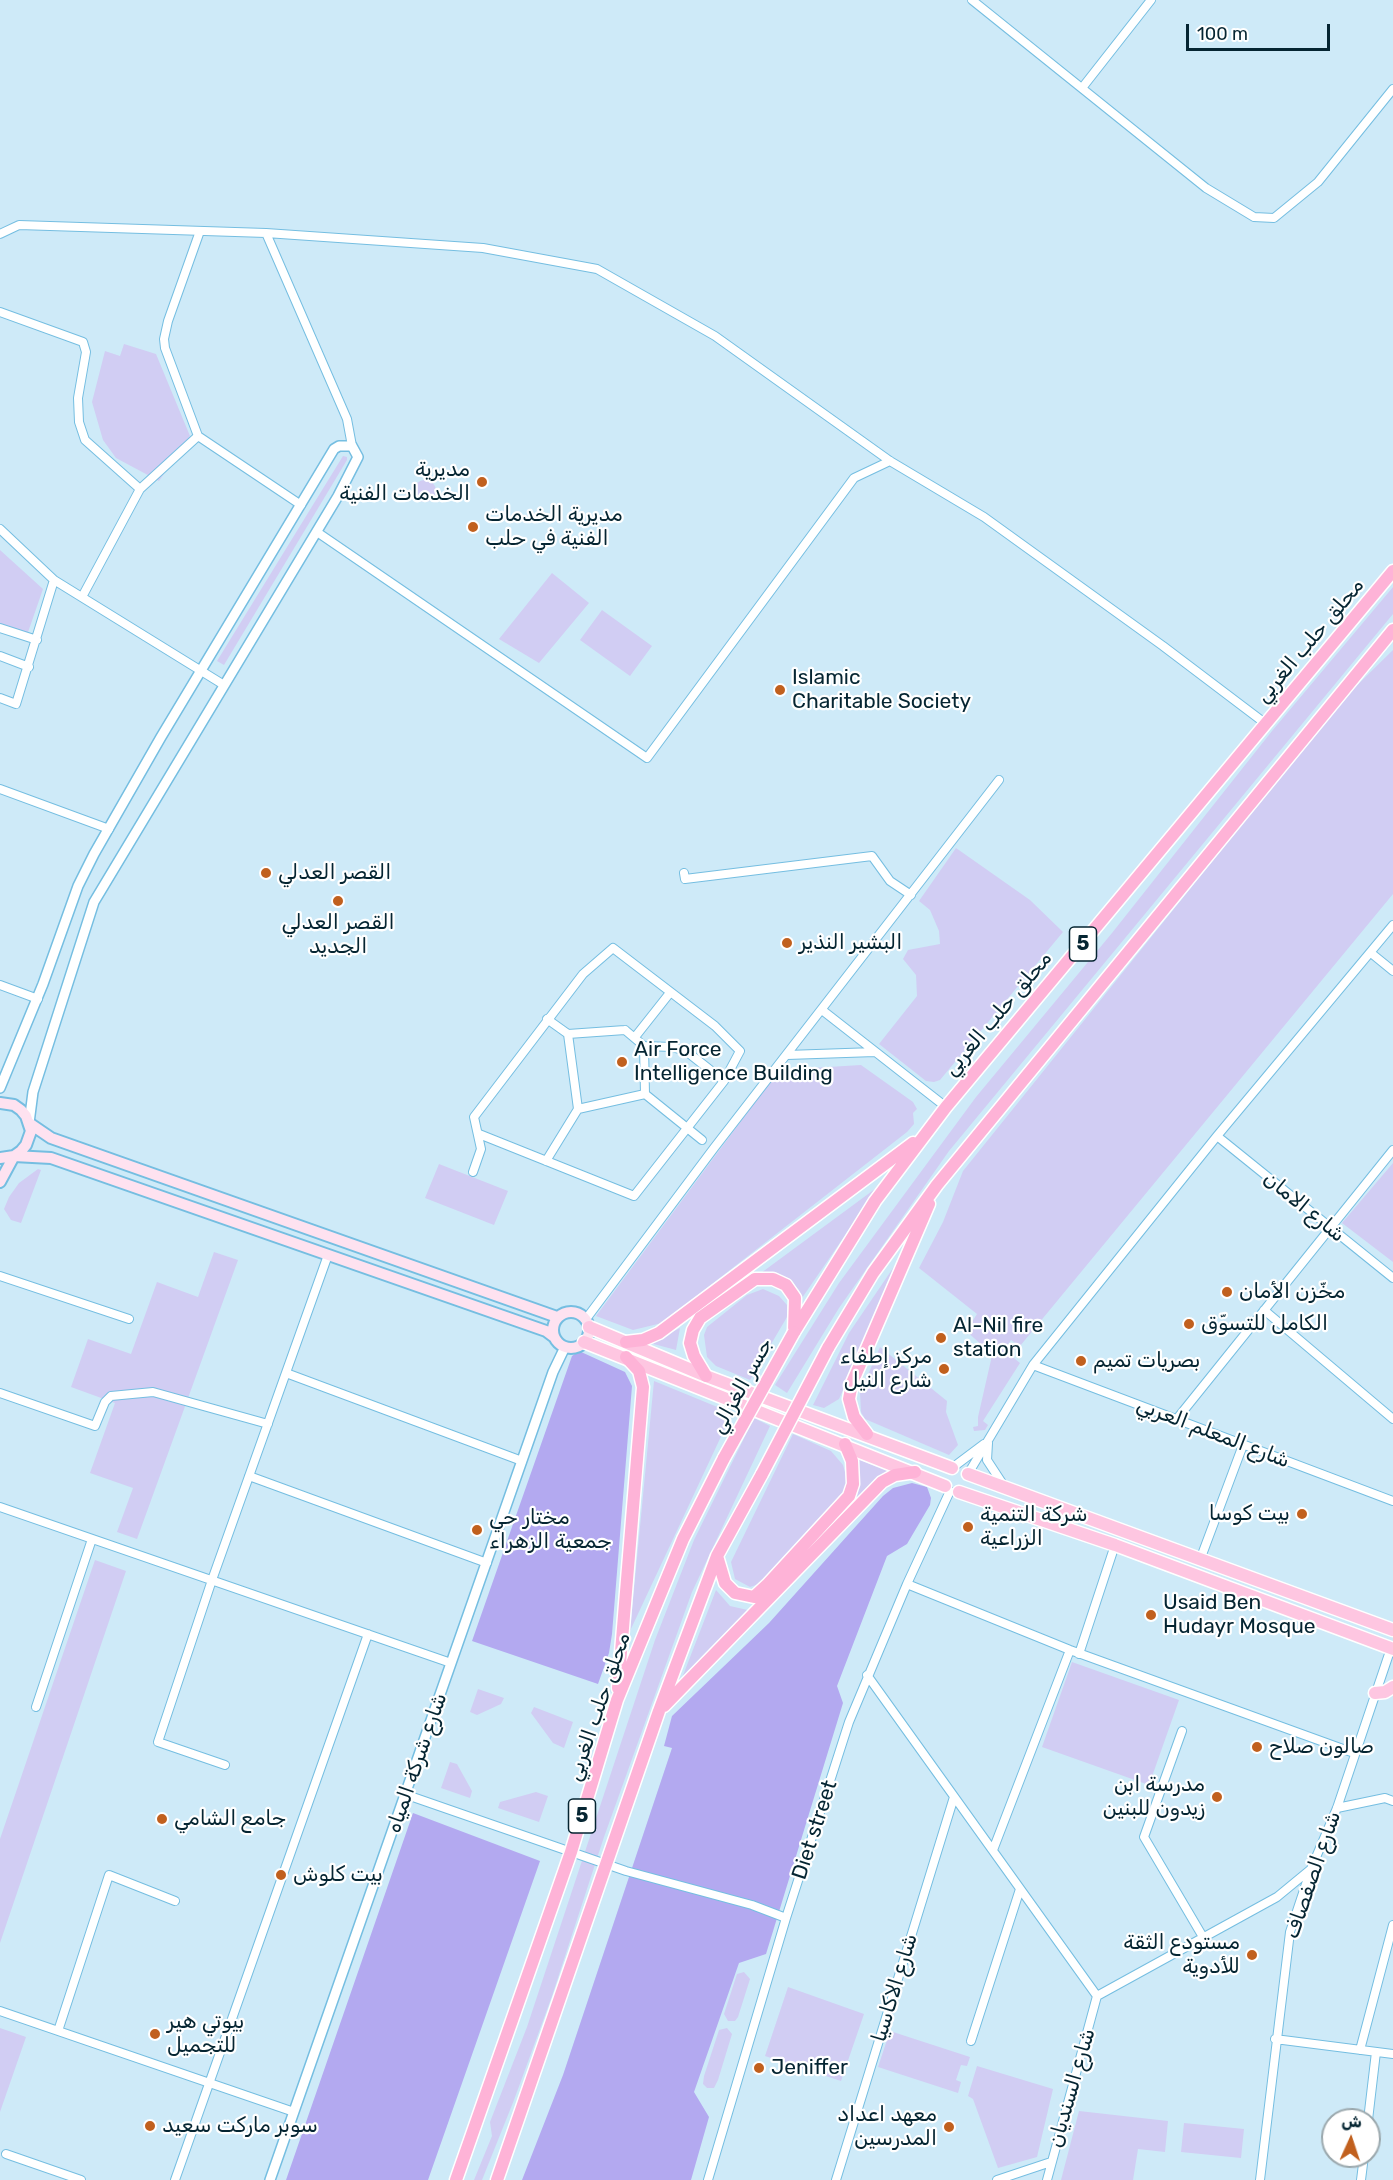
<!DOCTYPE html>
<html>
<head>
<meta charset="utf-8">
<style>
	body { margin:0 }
	#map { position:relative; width:1393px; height:2180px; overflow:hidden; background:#ceeaf8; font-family:Rubik,Vazirmatn,sans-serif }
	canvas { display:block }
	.north { position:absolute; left:1321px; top:2108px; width:60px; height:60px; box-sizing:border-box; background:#fff; border:2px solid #9ba8ad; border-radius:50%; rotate:3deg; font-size:16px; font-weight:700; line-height:24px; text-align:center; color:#052532 }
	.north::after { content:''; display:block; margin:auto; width:21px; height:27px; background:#c1601e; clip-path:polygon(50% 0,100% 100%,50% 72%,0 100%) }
	.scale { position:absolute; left:1186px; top:24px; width:144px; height:27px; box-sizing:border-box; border:3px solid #052532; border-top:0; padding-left:8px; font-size:18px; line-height:21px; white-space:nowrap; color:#052532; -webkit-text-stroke:4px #fff; paint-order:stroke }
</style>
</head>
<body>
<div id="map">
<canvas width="1393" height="2180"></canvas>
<div class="north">ش</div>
<div class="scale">100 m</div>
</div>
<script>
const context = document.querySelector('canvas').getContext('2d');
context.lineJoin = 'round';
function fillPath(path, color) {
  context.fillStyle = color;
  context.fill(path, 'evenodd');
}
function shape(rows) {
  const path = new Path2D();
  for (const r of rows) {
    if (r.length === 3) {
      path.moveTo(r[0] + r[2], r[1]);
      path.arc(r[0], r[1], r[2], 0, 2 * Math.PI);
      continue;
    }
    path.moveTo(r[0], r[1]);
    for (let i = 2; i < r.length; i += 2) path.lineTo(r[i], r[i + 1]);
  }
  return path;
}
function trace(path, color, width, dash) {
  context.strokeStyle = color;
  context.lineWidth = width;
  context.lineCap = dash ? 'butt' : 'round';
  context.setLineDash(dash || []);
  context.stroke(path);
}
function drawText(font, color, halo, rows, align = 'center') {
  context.font = font + ' Rubik,Vazirmatn,sans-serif';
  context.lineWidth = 4.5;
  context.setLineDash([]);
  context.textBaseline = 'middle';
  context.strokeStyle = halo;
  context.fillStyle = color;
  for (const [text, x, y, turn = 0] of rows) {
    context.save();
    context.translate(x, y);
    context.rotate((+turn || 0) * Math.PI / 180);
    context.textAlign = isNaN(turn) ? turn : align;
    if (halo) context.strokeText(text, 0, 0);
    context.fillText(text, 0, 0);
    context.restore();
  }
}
fillPath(shape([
	[124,344,156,354,190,436,159,481,116,458,103,440,92,402,105,351,120,356],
	[343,456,347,457,347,460,224,665,217,661],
	[425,491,11],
	[0,550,43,589,26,638,0,629],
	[552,573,589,603,539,663,499,639],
	[1393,587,1393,614,949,1151,839,1308,787,1393,775,1385,839,1283,976,1097,1112,933,1272,731],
	[602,610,652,646,630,676,580,640],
	[1393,650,1393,894,1020,1346,1011,1340,1004,1350,1020,1363,983,1421,988,1425,985,1430,974,1431,973,1427,978,1426,978,1417,991,1360,990,1352,966,1331,977,1314,919,1268,943,1222,963,1171,1342,700],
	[956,848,1030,900,1063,932,940,1080,934,1082,926,1081,879,1044,917,996,916,975,903,959,908,950,940,944,939,931,930,910,919,901],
	[861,1065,913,1102,917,1109,913,1113,914,1124,907,1132,662,1323,633,1330,596,1316,779,1070],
	[1393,1163,1393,1262,1342,1223],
	[439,1164,508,1191,494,1225,425,1198],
	[38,1169,41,1170,21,1223,11,1220,4,1209,9,1197,19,1183],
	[879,1186,802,1298,799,1290,787,1279,777,1274,761,1273],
	[910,1243,839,1399,824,1408,813,1405,849,1333],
	[214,1252,238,1260,137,1539,117,1532,133,1488,90,1473,115,1403,71,1387,88,1339,131,1354,157,1282,198,1297],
	[763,1289,779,1296,787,1305,787,1317,750,1380,716,1366,707,1357,704,1335,707,1327,747,1295],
	[680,1328,676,1350,650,1343],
	[880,1347,947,1401,946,1412,958,1445,949,1455,865,1419,861,1412,860,1393],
	[654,1381,732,1413,630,1631],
	[754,1418,770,1426,692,1592,604,1837,552,1996,514,2100,482,2180,474,2180,492,2136,490,2122,527,2027,655,1640,694,1540],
	[793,1434,831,1451,843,1465,847,1479,846,1494,817,1526,759,1584,750,1587,735,1579,731,1562],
	[855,1458,891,1472,878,1476,857,1498,859,1484],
	[95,1560,126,1571,0,1943,0,1839],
	[716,1590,730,1606,752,1611,682,1678],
	[1072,1662,1179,1700,1149,1785,1042,1747],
	[478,1689,504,1698,501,1704,477,1715,470,1712],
	[534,1707,573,1722,564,1748,553,1743,531,1713],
	[450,1762,457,1764,472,1791,470,1798,441,1788],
	[536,1792,548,1796,539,1822,498,1808,500,1802],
	[744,1972,750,1979,738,2017,735,2021,728,2021,724,2014,737,1974],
	[788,1987,864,2014,841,2081,765,2056],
	[0,2028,26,2037,0,2112],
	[727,2028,732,2034,718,2080,714,2088,707,2088,703,2084,704,2076,719,2030],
	[890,2031,970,2057,967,2066,961,2065,956,2080,961,2082,958,2093,878,2067],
	[977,2066,1053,2089,1037,2157,998,2168,973,2099,968,2096],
	[1079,2111,1168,2121,1165,2152,1138,2149,1133,2180,1061,2180],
	[1184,2123,1244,2129,1241,2158,1181,2152]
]), '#d1cdf3');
fillPath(shape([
	[579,1351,625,1372,632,1386,612,1634,609,1653,598,1684,472,1641,572,1356],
	[912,1483,927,1487,931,1498,930,1505,907,1544,887,1556,837,1686,843,1703,766,1954,739,1963,694,2092,709,2117,691,2180,522,2180,563,2075,672,1748,664,1746,672,1716,769,1623,883,1496,893,1488],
	[413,1813,540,1861,428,2180,286,2180]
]), '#b3a9f0');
const minor = shape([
	[972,0,1206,188,1254,217,1274,218,1318,182,1393,89],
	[1082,88,1151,0],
	[0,234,19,225,266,233],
	[0,312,83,342,86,352,78,398,79,422,85,440,140,489,82,597],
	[198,436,301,505],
	[352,446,347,419,266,233,483,248,597,269,715,336,890,461,984,517,1163,646,1266,724],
	[140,489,198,436,165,348,164,339,168,321,200,231],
	[0,529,54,580,224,685],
	[317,532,647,758,854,478,890,461],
	[0,628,37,640],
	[0,656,29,667],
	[0,698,16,704,54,580],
	[0,789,109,829],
	[684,873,685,879,872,856,890,881,911,895],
	[1371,953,1393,971],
	[0,985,38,999],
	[822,1010,946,1107],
	[547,1019,568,1034],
	[625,1030,644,1046,645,1094,578,1109,568,1034,625,1030],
	[635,1037,669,994],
	[644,1046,672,1047,686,1051,724,1081],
	[787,1055,875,1052],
	[645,1094,702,1140],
	[1217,1136,1393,1278],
	[546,1161,578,1109],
	[473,1172,481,1149,474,1117,583,974,613,948,715,1026,740,1051,724,1081,634,1196,479,1134],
	[0,1276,129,1319],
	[1264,1310,1393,1419],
	[586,1319,714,1148,999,780],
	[1033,1365,1393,1501],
	[286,1373,522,1461],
	[0,1393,95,1426,105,1402,111,1396,153,1392,268,1424],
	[1176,1420,1393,1150],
	[988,1443,987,1460,1004,1486],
	[952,1468,984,1444],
	[968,1474,1033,1365,1217,1136,1393,925],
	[249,1476,487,1563],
	[0,1507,451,1663],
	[1200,1560,1243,1445],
	[907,1584,1070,1650,1354,1753],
	[1079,1654,1115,1545],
	[867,1675,1097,1996,1277,1897,1311,1869],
	[36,1707,92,1539],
	[1182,1731,1144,1837,1203,1937],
	[225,1765,158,1742,212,1580,328,1255],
	[407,1795,626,1871,752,1905,786,1918],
	[1337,1808,1385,1798,1393,1801],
	[993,1850,1070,1650],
	[0,2011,294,2112],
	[58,2031,109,1875,175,1901],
	[1275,2039,1393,2054],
	[971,2041,1020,1889],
	[1360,2050,1393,1925],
	[1368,2120,1376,2052],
	[6,2154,81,2180],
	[175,2180,368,1634],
	[708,2180,786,1918,849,1722,907,1584,950,1491],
	[836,2180,954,1797],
	[997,2180,1051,2162],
	[1047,2180,1097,1996],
	[1260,2180,1290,1932,1311,1869,1337,1808,1391,1648],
	[1361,2180,1364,2156]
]);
const tertiary = shape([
	[0,1088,43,984,78,886,94,854,161,737,334,449,339,446,352,446,358,457,338,496,94,902,33,1092,29,1123],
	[270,2180,553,1372,565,1347]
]);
const secondary = shape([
	[0,1103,14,1105,21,1110,26,1116,31,1131,26,1145,21,1151,14,1156,0,1158],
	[29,1123,51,1138,557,1317],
	[0,1182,14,1156,51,1158,546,1331,554,1337],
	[571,1330,18]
]);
const primary = shape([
	[589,1327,706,1376,952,1468],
	[584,1342,945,1486],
	[968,1474,1393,1630],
	[959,1492,1115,1545,1393,1649],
	[1375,1693,1385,1692,1393,1687]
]);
const trunk = shape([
	[794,1332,875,1201,946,1107,1393,571],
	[626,1342,643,1340,659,1333,913,1143],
	[828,1348,873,1273,937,1185,1393,630],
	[706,1376,694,1356,690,1343,693,1330,700,1318,755,1279,773,1279,786,1285,795,1298,794,1331],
	[867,1434,854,1417,849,1399,852,1383,929,1204],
	[717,1556,725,1583,735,1593,754,1597,767,1585,849,1496,853,1484,852,1461,845,1444],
	[618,1688,643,1387,639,1371,626,1357],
	[664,1706,882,1482,895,1475,915,1472],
	[456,2180,571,1852,617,1700,683,1539,724,1458],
	[497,2180,659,1711,717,1556,762,1474]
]);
trace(minor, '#75bee1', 10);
trace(tertiary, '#75bee1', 12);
trace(secondary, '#75bee1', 14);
trace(primary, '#fff', 15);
trace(trunk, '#fff', 15);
trace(minor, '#fff', 8);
trace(tertiary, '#fff', 9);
trace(secondary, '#fee2f0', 10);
trace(primary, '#fec6e1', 12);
trace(trunk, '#feb3d7', 12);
const trunkBridge = shape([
	[724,1458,794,1332],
	[762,1474,828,1348]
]);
trace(trunkBridge, '#fff', 15, []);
trace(trunkBridge, '#feb3d7', 12);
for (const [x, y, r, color] of [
	[482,482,6,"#c1601e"],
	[473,527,6,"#c1601e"],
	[780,690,6,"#c1601e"],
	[266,873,6,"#c1601e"],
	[338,901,6,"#c1601e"],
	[787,943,6,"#c1601e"],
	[622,1062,6,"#c1601e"],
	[1227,1292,6,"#c1601e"],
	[1189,1324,6,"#c1601e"],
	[941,1338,6,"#c1601e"],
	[1081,1361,6,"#c1601e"],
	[944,1369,6,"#c1601e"],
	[1302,1514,6,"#c1601e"],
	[968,1527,6,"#c1601e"],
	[477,1530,6,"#c1601e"],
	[1151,1615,6,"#c1601e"],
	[1257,1747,6,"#c1601e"],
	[1217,1797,6,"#c1601e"],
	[162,1819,6,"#c1601e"],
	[281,1875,6,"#c1601e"],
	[1252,1955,6,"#c1601e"],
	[155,2034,6,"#c1601e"],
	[759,2068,6,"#c1601e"],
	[150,2126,6,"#c1601e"],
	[949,2127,6,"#c1601e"]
]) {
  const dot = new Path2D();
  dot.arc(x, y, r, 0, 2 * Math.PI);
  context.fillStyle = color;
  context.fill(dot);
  trace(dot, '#fff', 2);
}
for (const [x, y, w] of [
	[1083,944,27],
	[582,1816,27]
]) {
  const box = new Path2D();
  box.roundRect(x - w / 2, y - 17, w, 34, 4.5);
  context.fillStyle = '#fff';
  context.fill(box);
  trace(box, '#052532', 1.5);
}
drawText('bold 20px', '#052532', null, [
	["5",1083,944],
	["5",582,1816]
]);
drawText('21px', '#052532', '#fff', [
	["مديرية",470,470,"right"],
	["الخدمات الفنية",470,494,"right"],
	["مديرية الخدمات",485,515],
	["الفنية في حلب",485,539],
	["Islamic",792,678],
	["Charitable Society",792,702],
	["القصر العدلي",278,873],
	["القصر العدلي",338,923,"center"],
	["الجديد",338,947,"center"],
	["البشير النذير",799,943],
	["Air Force",634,1050],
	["Intelligence Building",634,1074],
	["مخّزن الأمان",1239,1292],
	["الكامل للتسوّق",1201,1324],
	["Al-Nil fire",953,1326],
	["station",953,1350],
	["مركز إطفاء",932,1357,"right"],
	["شارع النيل",932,1381,"right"],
	["بصريات تميم",1093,1361],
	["بيت كوسا",1290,1514,"right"],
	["شركة التنمية",980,1515],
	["الزراعية",980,1539],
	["مختار حي",489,1518],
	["جمعية الزهراء",489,1542],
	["Usaid Ben",1163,1603],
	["Hudayr Mosque",1163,1627],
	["صالون صلاح",1269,1747],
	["مدرسة ابن",1205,1785,"right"],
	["زيدون للبنين",1205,1809,"right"],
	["جامع الشامي",174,1819],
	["بيت كلوش",293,1875],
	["مستودع الثقة",1240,1943,"right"],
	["للأدوية",1240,1967,"right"],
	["بيوتي هير",167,2022],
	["للتجميل",167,2046],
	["Jeniffer",771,2068],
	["معهد اعداد",937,2115,"right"],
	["المدرسين",937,2139,"right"],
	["سوبر ماركت سعيد",162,2126]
], 'left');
drawText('21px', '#052532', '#fff', [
	["محلق حلب الغربي",1310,641,-50],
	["محلق حلب الغربي",998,1014,-50],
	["شارع الامان",1304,1207,39],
	["جسر الغزالي",742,1386,-61],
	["شارع المعلم العربي",1213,1433,21],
	["محلق حلب الغربي",599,1707,-71],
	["شارع شركة المياه",417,1763,-71],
	["Diet street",815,1830,-72],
	["شارع الصفصاف",1313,1875,-71],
	["شارع الاكاسيا",895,1988,-73],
	["شارع السنديان",1072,2088,-74]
]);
</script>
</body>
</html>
